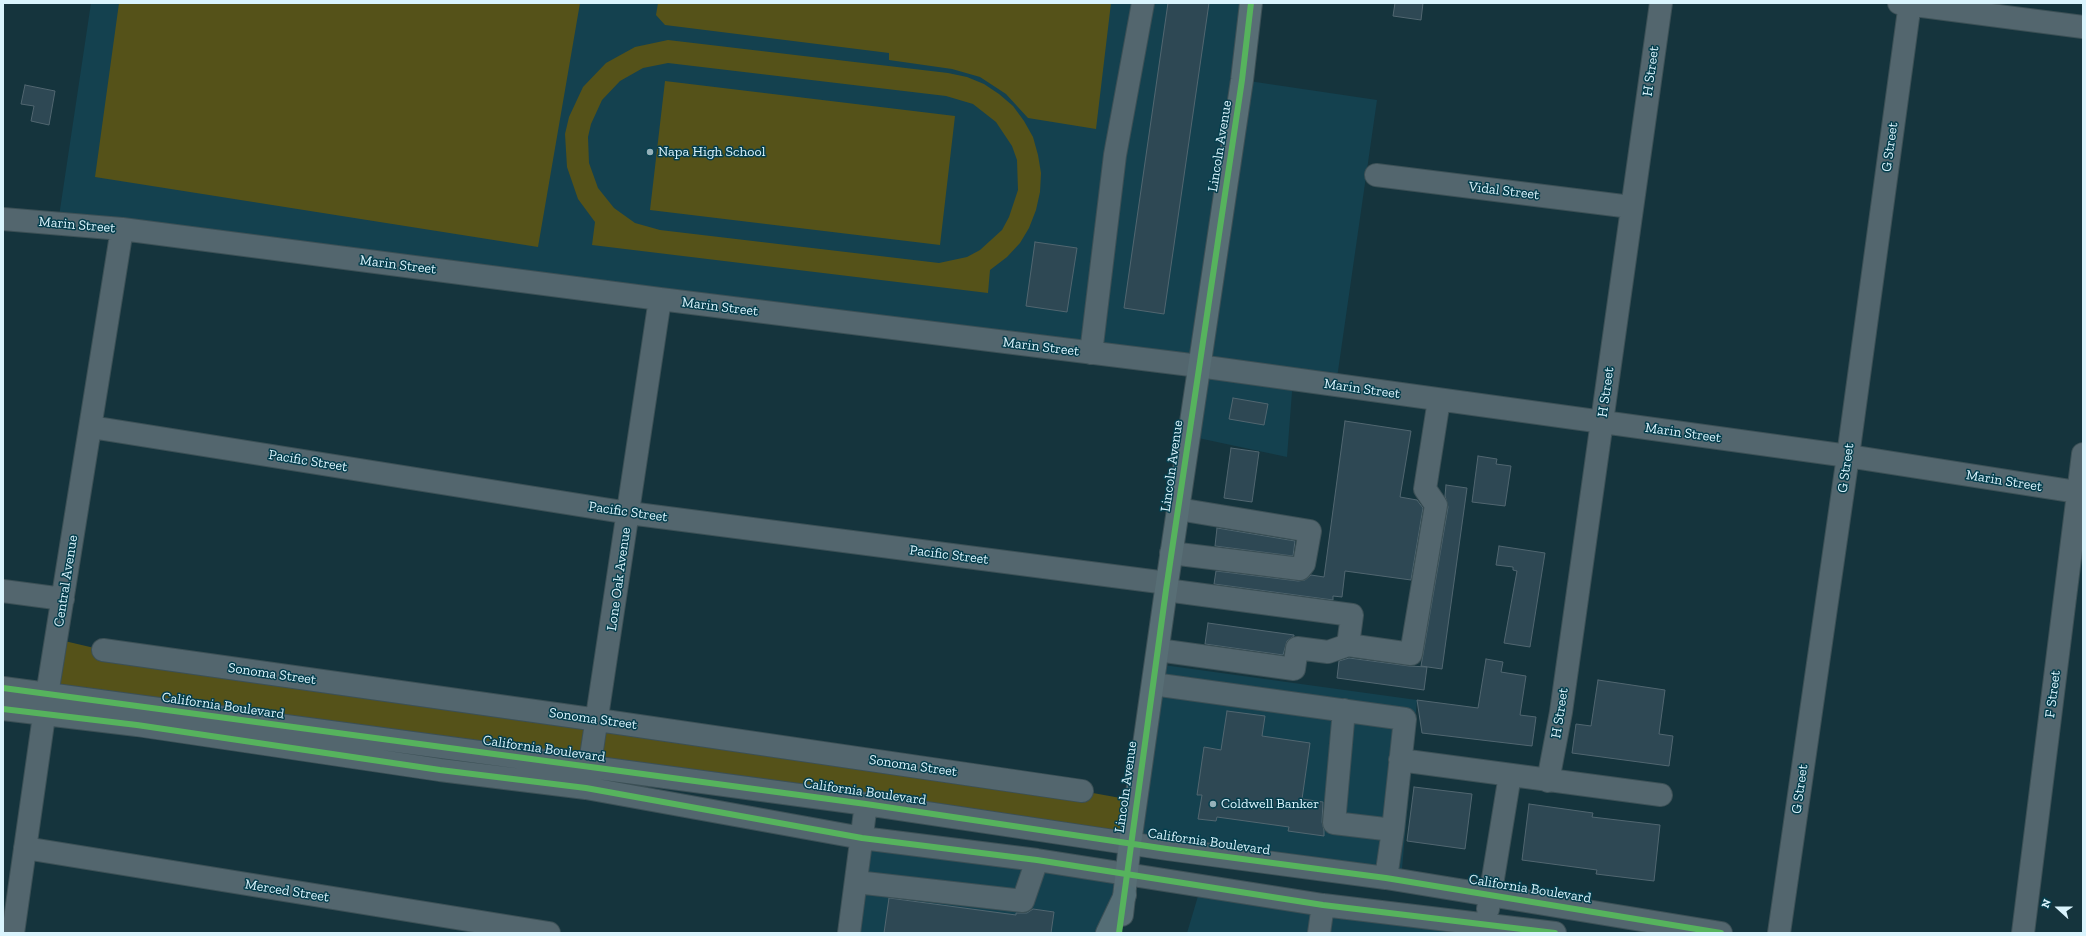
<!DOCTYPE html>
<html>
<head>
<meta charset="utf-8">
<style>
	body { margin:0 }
	#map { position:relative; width:2086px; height:936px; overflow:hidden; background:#15343d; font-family:"Zilla Slab",serif }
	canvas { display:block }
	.frame { position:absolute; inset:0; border:4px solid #daf4fd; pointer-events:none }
	.north { position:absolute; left:2038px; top:888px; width:40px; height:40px; -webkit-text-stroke:3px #053e4d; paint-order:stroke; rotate:291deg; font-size:11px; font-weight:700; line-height:16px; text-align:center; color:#daf4fd }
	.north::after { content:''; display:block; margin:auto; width:14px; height:18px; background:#daf4fd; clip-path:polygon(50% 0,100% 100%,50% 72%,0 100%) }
</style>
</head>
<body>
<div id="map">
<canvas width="2086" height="936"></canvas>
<div class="frame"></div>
<div class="north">N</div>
</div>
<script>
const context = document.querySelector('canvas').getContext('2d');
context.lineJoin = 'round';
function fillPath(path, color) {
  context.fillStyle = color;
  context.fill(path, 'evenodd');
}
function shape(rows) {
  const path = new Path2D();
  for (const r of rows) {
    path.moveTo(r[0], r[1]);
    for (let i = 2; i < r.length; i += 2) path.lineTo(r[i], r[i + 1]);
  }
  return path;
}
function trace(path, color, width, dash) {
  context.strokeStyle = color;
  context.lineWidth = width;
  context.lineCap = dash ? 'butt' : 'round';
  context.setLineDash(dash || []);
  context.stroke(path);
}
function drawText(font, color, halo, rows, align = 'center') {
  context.font = font + ' "Zilla Slab",serif';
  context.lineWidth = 3;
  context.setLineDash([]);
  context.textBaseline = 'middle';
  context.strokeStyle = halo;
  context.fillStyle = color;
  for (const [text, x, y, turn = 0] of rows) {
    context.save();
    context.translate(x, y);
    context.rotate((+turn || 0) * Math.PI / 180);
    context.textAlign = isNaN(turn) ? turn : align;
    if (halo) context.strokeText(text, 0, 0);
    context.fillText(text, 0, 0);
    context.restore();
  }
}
fillPath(shape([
	[91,3,1251,3,1242,80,1377,100,1336,385,1293,379,1287,457,1189,436,1199,367,58,223],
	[1156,664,1417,700,1401,880,1130,843],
	[862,838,1127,874,1107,933,849,933],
	[1201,886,1555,933,1187,933]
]), '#14414f');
fillPath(shape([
	[119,3,580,3,538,247,95,177],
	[658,3,1111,3,1096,129,1028,118,1006,94,980,77,952,69,889,60,889,53,665,25,656,15],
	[668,40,948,73,967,77,984,84,999,94,1013,106,1024,121,1033,137,1038,155,1041,173,1040,192,1036,210,1029,228,1020,243,1007,257,990,270,988,293,592,245,595,222,578,199,567,167,565,134,569,117,583,87,606,63,635,47],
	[668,63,946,96,973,104,996,122,1012,146,1017,160,1018,190,1009,217,1002,230,980,250,967,257,939,263,660,230,635,223,614,208,598,188,589,163,588,137,591,124,602,100,620,81,643,68],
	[665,81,955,116,940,245,650,210],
	[56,639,103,650,1082,791,1137,801,1130,843,47,695]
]), '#555219');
const building = shape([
	[1168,3,1209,3,1164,314,1124,308,1168,3],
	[1395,3,1423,3,1421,20,1393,16,1395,3],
	[25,85,55,91,49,125,31,121,34,106,21,104,25,85],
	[1035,242,1077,248,1067,312,1026,306,1035,242],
	[1233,398,1268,404,1264,425,1229,419,1233,398],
	[1345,421,1411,431,1400,497,1417,500,1423,508,1411,580,1345,571,1342,597,1333,596,1333,600,1214,584,1216,571,1298,581,1305,580,1311,575,1324,577,1345,421],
	[1231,448,1259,452,1252,502,1224,498,1231,448],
	[1478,456,1497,459,1496,464,1511,466,1505,506,1472,502,1478,456],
	[1446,485,1467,488,1442,669,1421,666,1448,507,1445,496,1446,485],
	[1217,528,1295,541,1293,556,1215,546,1217,528],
	[1499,546,1545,553,1530,647,1504,643,1517,571,1513,570,1513,567,1496,565,1499,546],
	[1208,623,1294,635,1294,636,1287,641,1283,655,1205,644,1208,623],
	[1349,658,1409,666,1427,667,1424,690,1337,678,1339,661,1349,658],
	[1486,659,1503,662,1501,672,1526,676,1520,715,1536,717,1532,746,1422,733,1417,700,1478,708,1486,659],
	[1598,680,1665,690,1659,734,1673,736,1669,766,1572,753,1576,724,1591,726,1598,680],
	[1227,711,1265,716,1262,736,1310,743,1302,799,1323,802,1322,822,1324,830,1324,836,1288,831,1289,827,1217,817,1216,821,1198,819,1202,795,1197,795,1204,747,1221,750,1227,711],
	[1414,787,1472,794,1465,849,1407,841,1414,787],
	[1529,804,1593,813,1592,817,1660,825,1654,881,1596,874,1597,870,1522,860,1529,804],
	[889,898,1016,915,1016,913,1027,913,1033,909,1054,912,1051,933,884,933,889,898]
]);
fillPath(building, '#2e4854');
trace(building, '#516670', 1);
const minor = shape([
	[1899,3,2083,27],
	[1376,175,1631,207],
	[3,219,122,229,660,299,1199,366,1848,456,2077,492],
	[1091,353,1115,155,1143,3],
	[91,427,629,513,1167,583],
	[1171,553,1300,569,1304,564,1310,531,1178,509],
	[1166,590,1352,615,1348,645,1411,654,1436,505,1425,489,1439,400],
	[3,591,63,599],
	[103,650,598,720,1082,791],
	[1158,650,1294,669,1297,648,1328,652,1348,645],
	[1153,684,1405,719,1393,830,1386,878],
	[3,688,866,804,1167,849,1386,878,1721,933],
	[3,709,137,725,440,770,586,788,862,838,1037,860,1323,905,1555,933],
	[1344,710,1334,823,1393,830],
	[1400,760,1661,795],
	[1548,781,1561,712,1661,3],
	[587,783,660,299],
	[25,848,549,933],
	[856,882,1023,901,1037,860],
	[1488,909,1510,775],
	[13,933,47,695,122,229],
	[849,933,866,804],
	[1319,933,1323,905],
	[1779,933,1848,456,1910,3],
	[2023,933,2083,454]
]);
const major = shape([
	[1122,915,1130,843,1166,590,1242,80,1251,3]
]);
const highway = shape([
	[1107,933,1125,895]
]);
trace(minor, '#3c5056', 24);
trace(major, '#3c5056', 24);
trace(highway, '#3c5056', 24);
trace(minor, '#53666e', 22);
trace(major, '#586e75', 22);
trace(highway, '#556e76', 22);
trace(shape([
	[3,688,866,804,1167,849,1386,878,1721,933],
	[3,709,137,725,440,770,586,788,862,838,1037,860,1323,905,1555,933],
	[1119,933,1166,590,1242,80,1251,3]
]), '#56b35d', 6);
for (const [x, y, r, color] of [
	[650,152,4,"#95b1ba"],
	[1213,804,4,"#95b1ba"]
]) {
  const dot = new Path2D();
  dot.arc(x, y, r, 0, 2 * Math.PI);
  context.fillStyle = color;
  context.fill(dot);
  trace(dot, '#053e4d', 1.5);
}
drawText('14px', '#daf4fd', '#053e4d', [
	["H Street",1651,71,-82],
	["Lincoln Avenue",1220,146,-81],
	["G Street",1890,147,-82],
	["Vidal Street",1504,191,7],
	["Marin Street",77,225,5],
	["Marin Street",398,265,7],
	["Marin Street",720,307,7],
	["Marin Street",1041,347,7],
	["Marin Street",1362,389,8],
	["H Street",1606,392,-82],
	["Marin Street",1683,433,8],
	["Pacific Street",308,461,9],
	["Lincoln Avenue",1172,466,-82],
	["G Street",1846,468,-82],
	["Marin Street",2004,481,9],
	["Pacific Street",628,512,8],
	["Pacific Street",949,555,7],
	["Lone Oak Avenue",619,579,-82],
	["Central Avenue",66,581,-81],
	["Sonoma Street",272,674,8],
	["F Street",2053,694,-83],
	["California Boulevard",223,706,8],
	["H Street",1560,713,-81],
	["Sonoma Street",593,719,8],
	["California Boulevard",544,749,8],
	["Sonoma Street",913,766,8],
	["Lincoln Avenue",1126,787,-82],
	["G Street",1800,789,-82],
	["California Boulevard",865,792,8],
	["California Boulevard",1209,842,8],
	["California Boulevard",1530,889,9],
	["Merced Street",287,891,9]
]);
drawText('14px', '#daf4fd', '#053e4d', [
	["Napa High School",658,152],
	["Coldwell Banker",1221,804]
], 'left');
</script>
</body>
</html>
